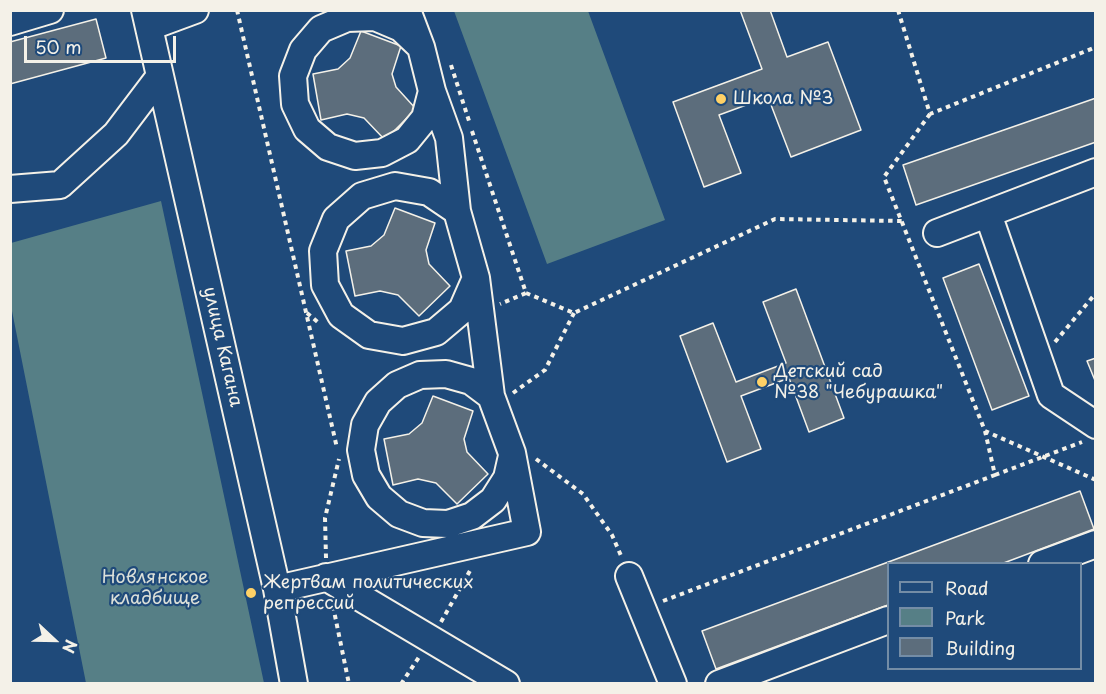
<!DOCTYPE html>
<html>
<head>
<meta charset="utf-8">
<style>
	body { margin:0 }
	#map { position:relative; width:1106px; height:694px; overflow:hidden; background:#1f4a7a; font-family:"Playpen Sans",sans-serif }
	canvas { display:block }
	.frame { position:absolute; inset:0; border:12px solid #f4f1e8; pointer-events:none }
	.legend { position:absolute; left:887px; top:562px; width:195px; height:108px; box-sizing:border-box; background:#1f4a7a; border:2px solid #748da6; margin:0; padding:8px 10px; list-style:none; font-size:18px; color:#f4f1e8 }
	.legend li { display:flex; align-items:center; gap:12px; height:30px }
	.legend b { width:30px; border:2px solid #748da6 }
	.north { position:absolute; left:24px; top:610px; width:60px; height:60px; -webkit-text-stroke:4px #1f4a7a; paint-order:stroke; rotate:112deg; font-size:16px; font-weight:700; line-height:24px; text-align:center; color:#f4f1e8 }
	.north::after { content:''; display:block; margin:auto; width:21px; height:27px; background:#f4f1e8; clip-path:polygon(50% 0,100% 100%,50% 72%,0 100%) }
	.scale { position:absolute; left:24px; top:36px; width:152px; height:27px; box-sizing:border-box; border:3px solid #f4f1e8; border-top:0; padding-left:8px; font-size:18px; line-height:21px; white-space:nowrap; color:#f4f1e8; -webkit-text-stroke:4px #1f4a7a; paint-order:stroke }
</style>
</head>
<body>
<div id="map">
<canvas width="1106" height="694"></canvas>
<div class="frame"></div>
<ul class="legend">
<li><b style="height:8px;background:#1f4a7a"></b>Road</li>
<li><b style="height:16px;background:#567f86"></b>Park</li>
<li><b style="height:16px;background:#5c6d7c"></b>Building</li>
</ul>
<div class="north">N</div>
<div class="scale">50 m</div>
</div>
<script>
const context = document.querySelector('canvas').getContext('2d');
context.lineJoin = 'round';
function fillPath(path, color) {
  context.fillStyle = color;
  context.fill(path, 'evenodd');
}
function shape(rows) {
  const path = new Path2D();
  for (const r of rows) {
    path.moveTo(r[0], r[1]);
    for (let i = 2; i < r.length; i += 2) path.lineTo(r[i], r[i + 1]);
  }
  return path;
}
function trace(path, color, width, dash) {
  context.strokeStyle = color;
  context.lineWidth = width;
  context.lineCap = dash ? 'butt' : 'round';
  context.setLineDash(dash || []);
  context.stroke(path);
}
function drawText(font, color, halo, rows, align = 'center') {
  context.font = font + ' "Playpen Sans",sans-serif';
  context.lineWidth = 4.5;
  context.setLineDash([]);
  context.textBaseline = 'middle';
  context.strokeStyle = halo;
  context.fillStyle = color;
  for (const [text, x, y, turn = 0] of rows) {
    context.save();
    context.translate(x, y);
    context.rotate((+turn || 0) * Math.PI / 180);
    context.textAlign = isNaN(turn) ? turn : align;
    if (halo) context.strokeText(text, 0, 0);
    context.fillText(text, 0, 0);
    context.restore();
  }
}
fillPath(shape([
	[454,11,588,11,665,220,547,264],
	[161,201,264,683,86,683,11,306,11,243]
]), '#567f86');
const building = shape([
	[740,10,770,10,787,57,828,42,861,130,791,157,768,97,719,115,741,173,704,187,673,102,762,69,740,10],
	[96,19,106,58,10,84,10,42,96,19],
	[361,31,401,46,392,74,396,87,416,109,385,140,364,118,347,114,321,120,313,74,338,69,350,58,361,31],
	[1096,98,1096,142,916,205,903,165,1096,98],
	[395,208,435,223,426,250,429,264,450,286,419,316,398,295,380,291,355,296,346,251,371,246,384,235,395,208],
	[979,264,1029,396,992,410,943,278,979,264],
	[796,289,844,418,809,432,789,378,741,396,761,449,727,462,680,336,713,323,736,382,786,363,763,302,796,289],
	[1096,358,1096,383,1087,361,1096,358],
	[433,396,473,411,464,439,467,452,488,474,457,504,436,483,418,479,393,485,384,439,409,434,422,423,433,396],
	[1080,491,1094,529,1001,564,888,564,888,605,716,669,702,631,1080,491]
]);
fillPath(building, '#5c6d7c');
trace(building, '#f4f1e8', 1.5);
const minor = shape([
	[145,10,277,589,294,684],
	[10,22,50,10],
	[149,27,195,10],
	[420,46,401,28,375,17,347,18,321,29,303,50,293,76,295,104,307,129,328,147,355,156,382,153,407,140,425,118,432,91],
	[10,189,60,185,116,134,160,76],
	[457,211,429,192,395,186,362,196,336,219,323,251,325,285,341,315,369,335,403,341,436,332,462,310,476,278],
	[988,214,1051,395,1096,425],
	[937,233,1096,172],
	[491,396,471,381,446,374,420,375,397,385,378,402,365,425,361,450,366,475,379,497,399,514,423,523,448,524,472,516,493,500,507,478,512,456],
	[1042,564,1096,544],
	[629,576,673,684],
	[326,577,506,684],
	[277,589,527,532,512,453,491,396,476,278,457,211,449,138,432,91,421,47,407,10],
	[719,684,888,620]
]);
trace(minor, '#f4f1e8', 30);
trace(shape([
	[237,10,337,448],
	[898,10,930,114,1096,47],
	[451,65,470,124],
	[930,114,884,177,985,431,1096,480],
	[472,131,526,293,500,304],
	[526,293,574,313,775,219,902,221],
	[307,313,320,324],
	[1055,342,1096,293],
	[513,393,545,370,574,313],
	[536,459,583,494,612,535,622,558],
	[995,475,1082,442],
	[326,558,325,518,339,459],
	[663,601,995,475,985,431],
	[333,606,349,684],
	[441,622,471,569],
	[401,684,419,657]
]), '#f4f1e8', 4, [4.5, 4.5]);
trace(minor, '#1f4a7a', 26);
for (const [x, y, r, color] of [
	[721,99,6,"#ffd166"],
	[762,382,6,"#ffd166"],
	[251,593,6,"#ffd166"]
]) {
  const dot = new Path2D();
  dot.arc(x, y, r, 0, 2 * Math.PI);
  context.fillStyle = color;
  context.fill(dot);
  trace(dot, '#1f4a7a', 2);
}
drawText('18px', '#f4f1e8', '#1f4a7a', [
	["Школа №3",733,99],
	["Детский сад",774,372],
	["№38 \"Чебурашка\"",774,393],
	["Жертвам политических",263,583],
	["репрессий",263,604]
], 'left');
drawText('18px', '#f4f1e8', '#1f4a7a', [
	["улица Кагана",222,347,77]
]);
drawText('18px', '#dce0d9', '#1f4a7a', [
	["Новлянское",155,578],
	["кладбище",155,599]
]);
</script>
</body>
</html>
